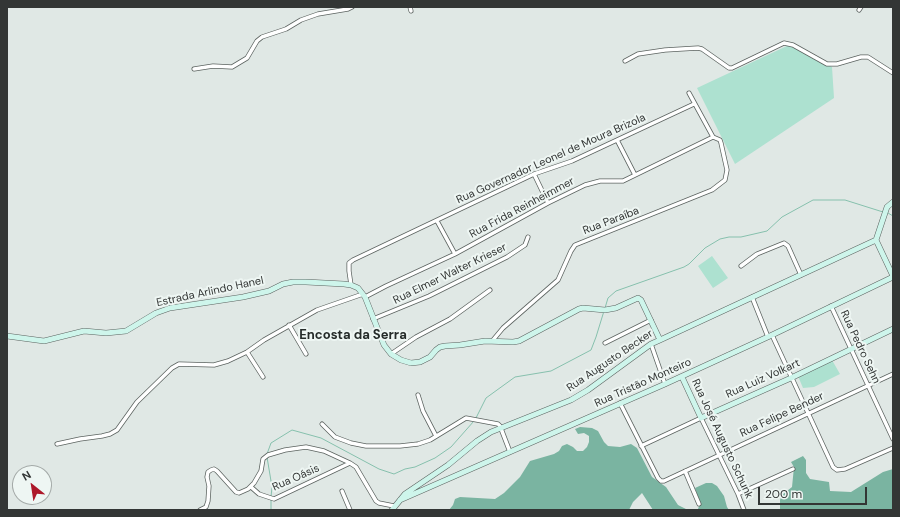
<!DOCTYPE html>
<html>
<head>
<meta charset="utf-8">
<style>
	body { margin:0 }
	#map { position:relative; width:900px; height:517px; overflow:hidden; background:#e0e8e5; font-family:"DM Sans",sans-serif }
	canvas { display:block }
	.frame { position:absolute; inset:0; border:8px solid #333635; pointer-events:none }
	.north { position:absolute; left:12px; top:465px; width:40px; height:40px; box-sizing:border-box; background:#eef6f3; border:1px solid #a3a9a7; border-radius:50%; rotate:330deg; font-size:11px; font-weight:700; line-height:16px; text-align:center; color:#333635 }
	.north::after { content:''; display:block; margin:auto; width:14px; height:18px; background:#ad182a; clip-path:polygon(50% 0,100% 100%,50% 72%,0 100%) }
	.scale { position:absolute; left:758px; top:487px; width:109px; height:18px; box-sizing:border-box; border:2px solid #333635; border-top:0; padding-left:5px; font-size:12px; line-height:14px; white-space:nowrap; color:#333635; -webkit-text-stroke:3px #eef6f3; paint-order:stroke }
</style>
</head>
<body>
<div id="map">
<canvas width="900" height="517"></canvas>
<div class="frame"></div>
<div class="north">N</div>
<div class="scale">200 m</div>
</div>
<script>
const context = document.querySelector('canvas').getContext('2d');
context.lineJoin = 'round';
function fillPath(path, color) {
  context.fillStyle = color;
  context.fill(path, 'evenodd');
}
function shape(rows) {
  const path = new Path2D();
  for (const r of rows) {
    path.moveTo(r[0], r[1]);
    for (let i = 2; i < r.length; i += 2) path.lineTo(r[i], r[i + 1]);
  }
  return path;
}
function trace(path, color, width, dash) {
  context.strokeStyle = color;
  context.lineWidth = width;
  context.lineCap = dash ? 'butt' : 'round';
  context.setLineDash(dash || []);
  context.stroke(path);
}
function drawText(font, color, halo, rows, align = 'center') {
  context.font = font + ' "DM Sans",sans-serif';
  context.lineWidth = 4;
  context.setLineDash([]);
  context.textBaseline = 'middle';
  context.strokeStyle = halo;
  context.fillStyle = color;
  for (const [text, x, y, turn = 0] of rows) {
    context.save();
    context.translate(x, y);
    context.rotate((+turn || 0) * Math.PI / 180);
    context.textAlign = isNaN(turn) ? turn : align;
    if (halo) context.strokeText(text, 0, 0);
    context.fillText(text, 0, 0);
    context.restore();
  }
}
fillPath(shape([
	[789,45,832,67,834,98,735,164,697,88],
	[712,256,728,278,713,288,698,266],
	[832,360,840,374,814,387,803,388,798,376]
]), '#ade1d0');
fillPath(shape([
	[580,427,592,428,598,431,604,442,608,446,620,447,631,444,637,448,652,477,666,487,678,505,688,510,653,510,642,493,633,502,629,510,449,510,453,505,455,499,460,497,495,499,504,493,520,477,530,461,554,454,559,451,562,446,567,444,573,447,577,451,583,451,587,447,589,442,589,436,584,433,578,434,575,429],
	[803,456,806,460,806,473,810,479,829,482,830,491,851,492,883,472,893,469,893,510,780,510,780,500,782,495,792,487,794,467,791,462],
	[706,483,712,483,717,486,724,496,727,507,729,510,691,510,698,509,700,503,695,488]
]), '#7ab4a1');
trace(shape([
	[888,213,893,216],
	[605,308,608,298,616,291,684,267,689,264,705,248,720,239,729,237,741,237,767,231,782,217,813,200,845,200,883,212],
	[476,418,486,398,515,377,551,371,591,350,596,337,604,311],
	[267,454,271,443,292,430,321,438,379,469,394,474,405,469,415,467,435,458,451,447,474,421],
	[267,457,272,487,271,497],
	[271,500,271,510]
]), '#86c0ad', 1);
const street = shape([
	[410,7,411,11],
	[859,10,861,7],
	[625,61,638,54,665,50,698,48,702,49,729,68,732,68,784,43,793,45,827,64,837,64,861,57,868,57,893,73],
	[194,69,213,66,232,67,247,58,257,41,262,37,286,29,301,20,318,14,348,9,352,7],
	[617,140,635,175],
	[534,174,548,203],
	[437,221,455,254],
	[741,266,757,254,784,243,788,246,801,275],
	[351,285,349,271,349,263,353,260,534,174,572,161,694,104],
	[365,297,386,286,455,254,548,203,585,185,600,181,623,181,713,137],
	[752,297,768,337],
	[831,306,893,439],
	[373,319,429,296,507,257,525,245,528,237],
	[289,325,306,354],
	[772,335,833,467,837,470,845,469,893,448],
	[493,340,503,328,558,280,571,251,575,245,712,190,725,180,727,170,721,143,720,140,713,137,689,93],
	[605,343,651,320],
	[651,344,665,384],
	[247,352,263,377],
	[391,354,416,337,450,319,490,290],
	[418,395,423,411,436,436],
	[620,403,658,478,661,481,664,481,893,374],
	[322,424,335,437,351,443,366,446,400,446,418,444,430,440,466,418,498,424,500,426,510,452],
	[57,444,80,439,102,436,110,434,117,430,137,402,172,368,179,364,214,365,228,361,247,352,264,340,317,310,363,294],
	[641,446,701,418,738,494,744,510],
	[685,471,699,504],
	[251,487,259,494,274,499,350,463],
	[342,491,350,510],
	[738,494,793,469],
	[200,510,206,507,208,501,209,486,207,477,208,472,211,470,214,469,217,471,236,492,239,493,248,489,254,483,261,471,263,459,268,455,285,450,306,447,324,451,350,463,356,467,376,501,379,503,394,506]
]);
const secondary = shape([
	[876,240,887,207,893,202],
	[876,240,893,276],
	[7,336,44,341,84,331,106,333,126,331,156,313,170,308,243,297,269,291,283,284,293,282,306,282,344,284,351,285,358,288,365,297,384,345,391,354,401,360,411,363,420,362,430,357,436,350,440,347,445,346,460,345,485,341,513,342,519,341,579,309,583,308,605,310,616,308,638,298,641,300,660,340],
	[682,377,701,418,791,378,893,329],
	[400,500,665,384,772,335,893,277],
	[392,510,405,494,448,465,477,441,491,432,571,400,588,390,651,344,660,340,876,240]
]);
trace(street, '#5c6360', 5);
trace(secondary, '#5c6360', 6);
trace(street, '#fff', 3.5);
trace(secondary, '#cef5eb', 5);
drawText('11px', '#333635', '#eef6f3', [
	["Rua Governador Leonel de Moura Brizola",551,159,-24],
	["Rua Frida Reinheimmer",522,208,-28],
	["Rua Paraíba",611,221,-21],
	["Rua Elmer Walter Krieser",450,274,-26],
	["Estrada Arlindo Hanel",210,292,-12],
	["Rua Pedro Sehn",860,347,65],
	["Rua Augusto Becker",610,361,-34],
	["Rua Luiz Volkart",763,379,-24],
	["Rua Tristão Monteiro",643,383,-24],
	["Rua Felipe Bender",782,415,-25],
	["Rua José Augusto Schunk",722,439,65],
	["Rua Oásis",296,478,-24]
]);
drawText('bold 13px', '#262c2a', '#eef6f3', [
	["Encosta da Serra",353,336]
]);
</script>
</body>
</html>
